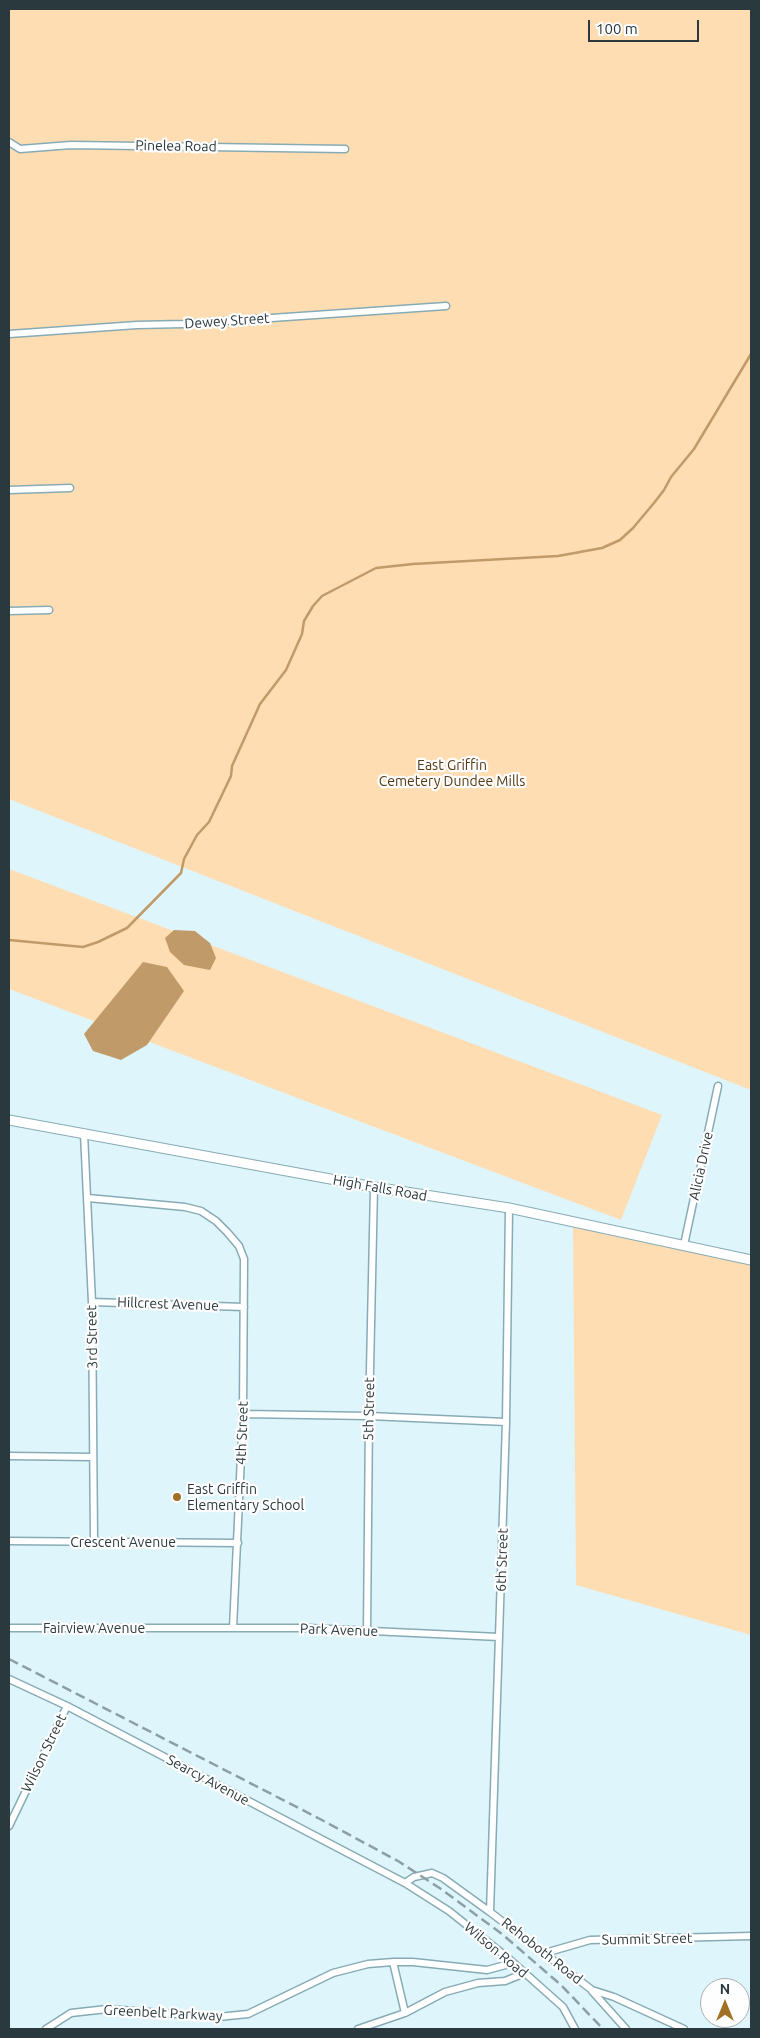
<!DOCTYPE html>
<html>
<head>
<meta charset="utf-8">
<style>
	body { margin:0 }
	#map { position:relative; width:760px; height:2038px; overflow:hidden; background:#dff5fc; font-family:Ubuntu,sans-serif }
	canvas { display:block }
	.frame { position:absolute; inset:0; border:10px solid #2a393d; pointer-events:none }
	.north { position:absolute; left:700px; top:1978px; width:50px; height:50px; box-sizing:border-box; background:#fefefe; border:1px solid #a9afb1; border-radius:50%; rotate:0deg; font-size:14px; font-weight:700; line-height:20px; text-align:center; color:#2a393d }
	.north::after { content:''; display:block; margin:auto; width:18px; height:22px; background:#a16f25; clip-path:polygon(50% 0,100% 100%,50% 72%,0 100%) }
	.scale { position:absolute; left:588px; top:20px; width:111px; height:22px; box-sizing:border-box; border:2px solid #2a393d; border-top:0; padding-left:6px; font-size:15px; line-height:18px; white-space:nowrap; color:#2a393d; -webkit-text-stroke:4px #fefefe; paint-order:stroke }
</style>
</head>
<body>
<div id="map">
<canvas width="760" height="2038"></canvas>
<div class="frame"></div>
<div class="north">N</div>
<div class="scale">100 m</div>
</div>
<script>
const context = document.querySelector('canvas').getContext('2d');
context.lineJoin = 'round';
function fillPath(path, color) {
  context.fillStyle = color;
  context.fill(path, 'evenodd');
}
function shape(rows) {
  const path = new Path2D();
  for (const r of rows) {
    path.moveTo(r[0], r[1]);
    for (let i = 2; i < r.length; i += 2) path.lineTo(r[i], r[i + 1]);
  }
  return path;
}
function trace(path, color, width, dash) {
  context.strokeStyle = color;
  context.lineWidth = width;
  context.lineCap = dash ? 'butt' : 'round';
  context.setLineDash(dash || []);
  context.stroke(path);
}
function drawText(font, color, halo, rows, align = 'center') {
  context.font = font + ' Ubuntu,sans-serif';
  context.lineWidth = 4.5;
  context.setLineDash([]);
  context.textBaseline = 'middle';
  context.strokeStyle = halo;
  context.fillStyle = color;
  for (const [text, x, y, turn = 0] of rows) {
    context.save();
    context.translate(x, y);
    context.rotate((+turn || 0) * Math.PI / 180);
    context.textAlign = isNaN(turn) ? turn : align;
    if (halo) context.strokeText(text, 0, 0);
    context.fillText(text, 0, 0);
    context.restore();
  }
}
fillPath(shape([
	[9,9,751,9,751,1090,9,799],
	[9,869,662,1115,621,1220,9,989],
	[573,1225,751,1262,751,1635,576,1585]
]), '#ffddb2');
fillPath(shape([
	[174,930,195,931,210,943,216,958,210,970,184,965,170,952,165,938],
	[143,962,167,967,184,991,147,1045,121,1060,93,1051,84,1034]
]), '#c09a69');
trace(shape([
	[9,940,83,947,98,942,127,928,181,873,184,859,197,835,209,822,231,776,232,766,260,704,286,670,302,634,304,621,313,606,322,596,376,568,413,564,558,556,602,548,620,540,633,528,654,503,664,490,671,477,694,449,751,354]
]), '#c09a69', 2.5);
const street = shape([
	[9,142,20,149,71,145,345,149],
	[9,334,137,325,184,324,446,306],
	[9,490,70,488],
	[9,611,49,610],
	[84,1134,92,1302,94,1541],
	[88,1198,185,1207,201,1211,216,1221,227,1232,239,1246,244,1259,243,1414,233,1628],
	[684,1245,718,1086],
	[92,1302,244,1307],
	[243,1414,369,1416,506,1422],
	[9,1456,93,1457],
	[9,1541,238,1543],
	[9,1628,308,1628,499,1637],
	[367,1631,369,1416,374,1187],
	[9,1679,67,1706,405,1883,449,1911,508,1958,563,2007,575,2029],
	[9,1826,67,1706],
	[405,1883,414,1877,432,1873,443,1878,490,1912,592,1990,614,1997,684,2029],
	[490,1912,506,1422,509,1208],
	[545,1953,590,1940,751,1936],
	[393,1962,405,2013],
	[592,1991,626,2029],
	[46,2029,71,2013,107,2009,218,2017,248,2014,333,1973,368,1964,393,1962,413,1962,487,1970,513,1963],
	[358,2029,405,2013,445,1992,478,1983,505,1981,525,1973]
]);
const secondary = shape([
	[9,1120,374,1187,509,1208,751,1260]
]);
trace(street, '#87abb5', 9);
trace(secondary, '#87abb5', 11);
trace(street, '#fff', 6);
trace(secondary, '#fff', 9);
trace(shape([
	[9,1659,320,1819,398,1861,441,1889,502,1934,561,1985,603,2029]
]), '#8c9fa5', 2.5, [10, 5]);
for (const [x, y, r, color] of [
	[177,1497,5,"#a16f25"]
]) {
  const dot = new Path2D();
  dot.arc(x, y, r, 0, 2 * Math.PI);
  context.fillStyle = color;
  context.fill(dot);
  trace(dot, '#fefefe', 2);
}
drawText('14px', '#2a393d', '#fefefe', [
	["Pinelea Road",176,146,1],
	["Dewey Street",227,321,-4],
	["Alicia Drive",701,1166,-78],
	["High Falls Road",380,1188,10],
	["Hillcrest Avenue",168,1304,2],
	["3rd Street",92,1337,-91],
	["5th Street",369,1409,-89],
	["4th Street",242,1433,-88],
	["Crescent Avenue",123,1542],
	["6th Street",502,1560,-88],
	["Fairview Avenue",94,1628],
	["Park Avenue",339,1630,2],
	["Wilson Street",44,1753,-64],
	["Searcy Avenue",208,1780,28],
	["Summit Street",647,1939,-1],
	["Wilson Road",496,1950,40],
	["Rehoboth Road",542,1951,38],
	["Greenbelt Parkway",163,2013,3]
]);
drawText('14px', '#533811', '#fefefe', [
	["East Griffin",452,765],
	["Cemetery Dundee Mills",452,781]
]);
drawText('14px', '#2a393d', '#fefefe', [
	["East Griffin",187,1489],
	["Elementary School",187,1505]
], 'left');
</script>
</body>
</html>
